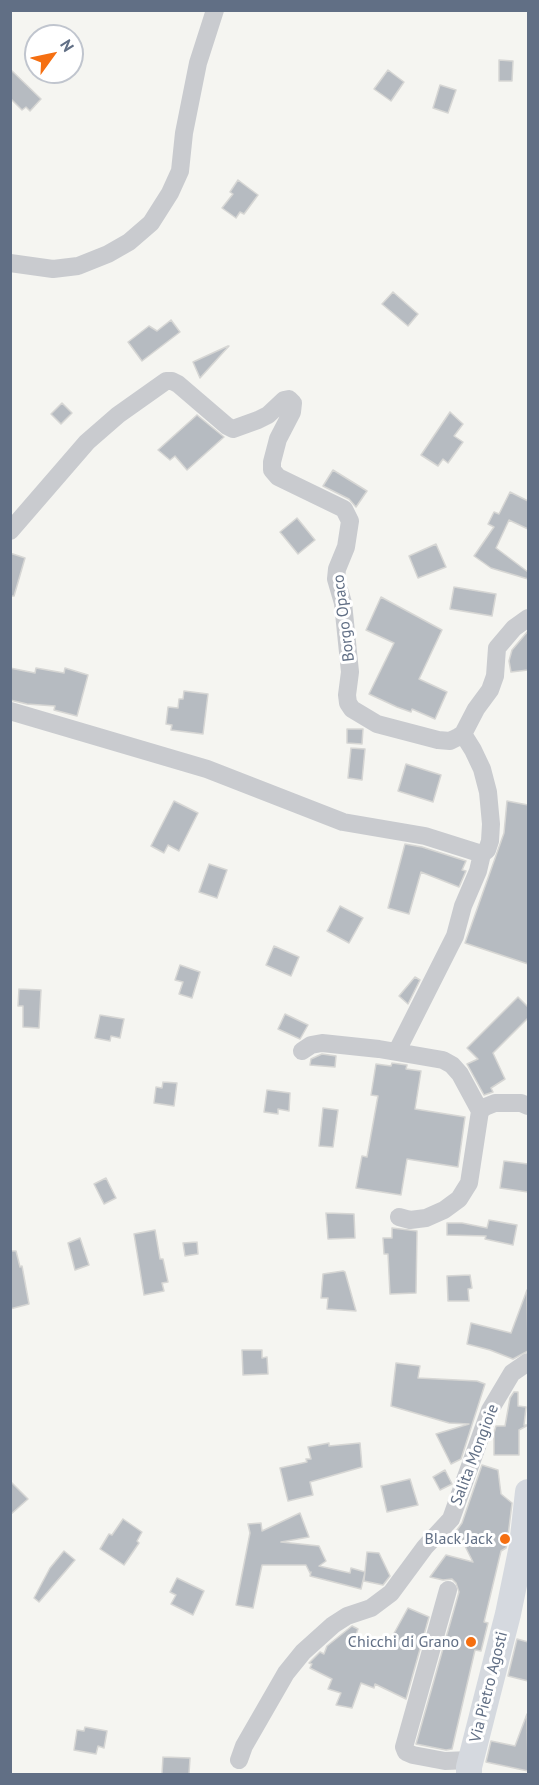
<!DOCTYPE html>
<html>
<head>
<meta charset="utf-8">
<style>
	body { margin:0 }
	#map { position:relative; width:539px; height:1785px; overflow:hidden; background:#f5f5f1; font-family:"PT Sans",sans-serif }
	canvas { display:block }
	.frame { position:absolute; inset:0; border:12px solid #616f85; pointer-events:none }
	.north { position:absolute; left:24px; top:24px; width:60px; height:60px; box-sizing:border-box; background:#fff; border:2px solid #c0c5ce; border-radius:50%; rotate:57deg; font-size:16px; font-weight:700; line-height:24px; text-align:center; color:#616f85 }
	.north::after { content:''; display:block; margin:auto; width:21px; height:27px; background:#f56f11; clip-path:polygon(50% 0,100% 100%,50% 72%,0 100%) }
</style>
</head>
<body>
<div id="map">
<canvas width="539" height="1785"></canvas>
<div class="frame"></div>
<div class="north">N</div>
</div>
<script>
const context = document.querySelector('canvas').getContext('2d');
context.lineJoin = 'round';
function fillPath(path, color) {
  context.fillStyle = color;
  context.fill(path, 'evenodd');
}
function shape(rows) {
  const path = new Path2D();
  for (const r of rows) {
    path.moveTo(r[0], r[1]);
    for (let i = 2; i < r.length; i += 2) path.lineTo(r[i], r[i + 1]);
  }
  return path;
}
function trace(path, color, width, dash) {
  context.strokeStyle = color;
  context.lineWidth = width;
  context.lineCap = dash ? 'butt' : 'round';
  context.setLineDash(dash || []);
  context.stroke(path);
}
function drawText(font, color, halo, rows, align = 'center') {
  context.font = font + ' "PT Sans",sans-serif';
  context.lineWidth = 6;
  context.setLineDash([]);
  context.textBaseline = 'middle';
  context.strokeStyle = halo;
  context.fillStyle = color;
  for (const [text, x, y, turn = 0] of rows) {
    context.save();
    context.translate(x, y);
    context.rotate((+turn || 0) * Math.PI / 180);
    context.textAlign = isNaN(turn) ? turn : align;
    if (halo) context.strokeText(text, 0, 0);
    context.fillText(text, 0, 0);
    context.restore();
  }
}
const building = shape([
	[499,60,513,61,512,81,499,81,499,60],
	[10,69,41,99,30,111,26,107,22,110,10,98,10,69],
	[388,70,404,82,391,101,374,89,388,70],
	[440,85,456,90,448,113,433,108,440,85],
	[238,180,258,195,244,214,240,212,236,218,222,208,233,194,230,192,238,180],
	[393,292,418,314,408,326,382,304,393,292],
	[171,320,180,332,142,361,128,342,149,326,157,331,171,320],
	[228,346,229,346,200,378,193,362,228,346],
	[62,403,72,413,61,424,51,414,62,403],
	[450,412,463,424,454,436,463,442,448,463,443,459,438,466,421,455,450,412],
	[197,415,224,437,187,470,175,456,170,460,158,450,197,415],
	[333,470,367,491,356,507,349,499,323,486,333,470],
	[510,492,528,501,528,529,509,520,496,548,528,572,528,579,491,568,474,556,494,527,488,524,494,512,499,514,510,492],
	[297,518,315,540,298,554,280,532,297,518],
	[436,544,446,567,418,578,409,556,436,544],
	[10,553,25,558,14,596,10,596,10,553],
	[454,587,496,594,492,616,450,609,454,587],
	[381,597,442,630,419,679,447,692,435,719,412,709,411,712,397,707,369,694,394,643,366,630,381,597],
	[528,631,528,670,511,672,509,661,512,650,528,631],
	[10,668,35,673,36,668,64,673,65,668,88,675,77,716,54,710,55,706,27,704,10,700,10,668],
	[184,691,208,694,203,734,171,730,172,725,166,724,168,707,178,708,179,699,183,699,184,691],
	[347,729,363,729,362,744,347,743,347,729],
	[351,748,365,749,362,780,348,778,351,748],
	[406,764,441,775,433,802,398,791,406,764],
	[174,801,198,813,179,851,168,845,164,853,151,846,174,801],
	[507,801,528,805,528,964,465,943,504,833,507,801],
	[405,844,422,847,466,861,462,870,466,871,459,887,421,872,409,914,388,908,405,844],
	[209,864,227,870,217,898,199,892,209,864],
	[340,906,363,918,349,943,327,931,340,906],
	[274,946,299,957,291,976,266,965,274,946],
	[180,965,200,972,192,998,179,994,183,982,175,980,180,965],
	[415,977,420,980,408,1004,399,996,415,977],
	[19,989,41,990,39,1028,23,1027,23,1006,18,1006,19,989],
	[518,997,528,1007,528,1018,493,1053,505,1079,491,1088,493,1092,484,1095,467,1064,478,1059,467,1048,518,997],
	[285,1014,308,1025,300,1039,278,1029,285,1014],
	[100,1015,124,1019,120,1038,111,1036,110,1041,95,1038,100,1015],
	[322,1054,336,1056,335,1067,310,1065,311,1059,322,1054],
	[392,1063,407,1065,406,1069,421,1071,415,1109,465,1117,458,1167,407,1159,401,1195,356,1188,362,1156,367,1157,378,1096,371,1095,376,1064,391,1066,392,1063],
	[163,1082,177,1083,174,1106,154,1103,156,1087,162,1088,163,1082],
	[267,1090,290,1093,289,1111,278,1109,278,1114,264,1112,267,1090],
	[323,1108,338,1110,333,1147,319,1146,323,1108],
	[504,1161,528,1164,528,1192,500,1188,504,1161],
	[106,1178,116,1198,104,1204,94,1184,106,1178],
	[326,1213,354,1214,355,1238,328,1239,326,1213],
	[489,1220,517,1225,513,1245,485,1239,486,1236,447,1235,447,1223,462,1223,487,1228,489,1220],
	[392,1228,417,1231,416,1293,390,1294,388,1254,384,1254,383,1238,392,1238,392,1228],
	[155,1230,160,1259,163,1259,168,1282,162,1283,164,1291,144,1295,134,1234,155,1230],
	[80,1238,89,1265,75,1270,68,1243,80,1238],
	[197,1242,198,1254,185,1256,183,1243,197,1242],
	[10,1251,16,1251,20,1267,22,1266,29,1304,10,1309,10,1251],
	[343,1271,345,1272,356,1311,327,1309,328,1298,321,1298,323,1274,343,1271],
	[470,1275,472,1288,468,1289,469,1301,448,1301,447,1276,470,1275],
	[527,1290,528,1351,513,1359,490,1350,467,1344,471,1323,511,1333,527,1290],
	[242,1350,262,1350,262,1358,267,1357,268,1374,243,1375,242,1350],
	[396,1363,420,1366,418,1378,477,1381,485,1384,461,1459,451,1464,436,1434,469,1424,449,1423,391,1406,396,1363],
	[514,1392,518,1392,518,1406,526,1407,524,1425,528,1425,519,1430,519,1455,494,1455,494,1433,496,1426,505,1426,510,1398,514,1392],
	[329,1443,329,1446,360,1443,362,1467,310,1482,313,1495,288,1501,280,1468,307,1462,306,1459,311,1459,308,1447,329,1443],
	[482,1465,498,1470,501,1494,512,1503,507,1544,506,1548,501,1551,484,1622,488,1623,481,1651,475,1650,452,1749,446,1750,416,1744,459,1592,456,1583,452,1579,443,1580,430,1577,446,1555,473,1562,457,1530,462,1523,482,1465],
	[445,1470,452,1484,440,1490,433,1477,445,1470],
	[410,1479,418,1505,387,1512,381,1486,410,1479],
	[10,1481,28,1499,10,1515,10,1481],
	[300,1513,309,1537,281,1542,319,1546,326,1561,319,1566,350,1573,351,1568,365,1572,361,1589,310,1576,311,1572,310,1573,306,1565,262,1565,253,1608,236,1605,250,1533,248,1524,261,1523,262,1531,300,1513],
	[123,1519,142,1532,137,1541,139,1543,124,1565,100,1549,109,1534,112,1535,123,1519],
	[64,1551,75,1560,39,1602,34,1598,50,1568,64,1551],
	[367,1552,379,1553,390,1576,383,1585,364,1581,367,1552],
	[177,1578,204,1591,193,1615,171,1604,176,1595,170,1592,177,1578],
	[408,1608,429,1617,406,1699,375,1684,374,1688,361,1683,352,1708,336,1705,341,1693,328,1689,332,1679,310,1668,312,1664,309,1663,320,1652,324,1654,327,1646,352,1626,358,1629,355,1637,389,1648,392,1637,408,1608],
	[517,1639,528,1642,528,1681,508,1676,517,1639],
	[527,1714,528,1771,486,1762,491,1741,515,1746,527,1714],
	[85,1727,107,1731,104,1748,98,1746,96,1754,74,1750,77,1730,84,1731,85,1727],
	[163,1757,190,1758,189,1774,162,1774,163,1757]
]);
fillPath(building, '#b6bbc1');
trace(building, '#d6d6d4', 1.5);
trace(shape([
	[10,263,53,269,78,266,108,254,129,242,151,223,170,193,180,171,184,133,198,63,215,10],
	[10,531,87,442,118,415,166,381,172,381,178,384,227,426,233,429,258,420,268,415,284,400,289,399,293,403,292,412,278,439,272,462,272,470,278,477,344,509,350,521,346,547,337,569,336,579,343,603,350,672,347,695,348,703,352,709,377,724,438,740,450,741,458,737,463,734,476,709,490,690,495,676,497,648,514,628,528,618],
	[10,711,207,769,343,822,425,836,482,854,487,850,490,841,491,824,488,792,482,769,473,750,463,734],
	[302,1051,311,1045,322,1043,379,1049,443,1060,452,1065,460,1074,480,1111],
	[397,1051,455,936,463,906,478,871,482,854],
	[399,1217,410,1220,426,1218,444,1210,459,1199,469,1183,480,1111,485,1107,495,1103,521,1103,528,1106],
	[448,1590,404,1747,406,1752,413,1755,445,1761,470,1760],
	[239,1760,244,1746,286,1673,303,1652,333,1625,347,1616,371,1608,391,1593,425,1547,451,1519,490,1410,512,1373,528,1362]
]), '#c9cbcf', 18);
trace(shape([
	[469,1774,469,1767,508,1614,522,1546,528,1492]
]), '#d5d9df', 26);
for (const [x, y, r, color] of [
	[505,1539,6,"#f56f11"],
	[471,1642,6,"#f56f11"]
]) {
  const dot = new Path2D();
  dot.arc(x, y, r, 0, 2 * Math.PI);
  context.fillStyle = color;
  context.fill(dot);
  trace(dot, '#fff', 2);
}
drawText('16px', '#616f85', '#fff', [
	["Borgo Opaco",344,618,-97],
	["Salita Mongioie",475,1455,-69],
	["Via Pietro Agosti",489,1687,-76]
]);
drawText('16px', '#616f85', '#fff', [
	["Black Jack",493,1539],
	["Chicchi di Grano",459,1642]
], 'right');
</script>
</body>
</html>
